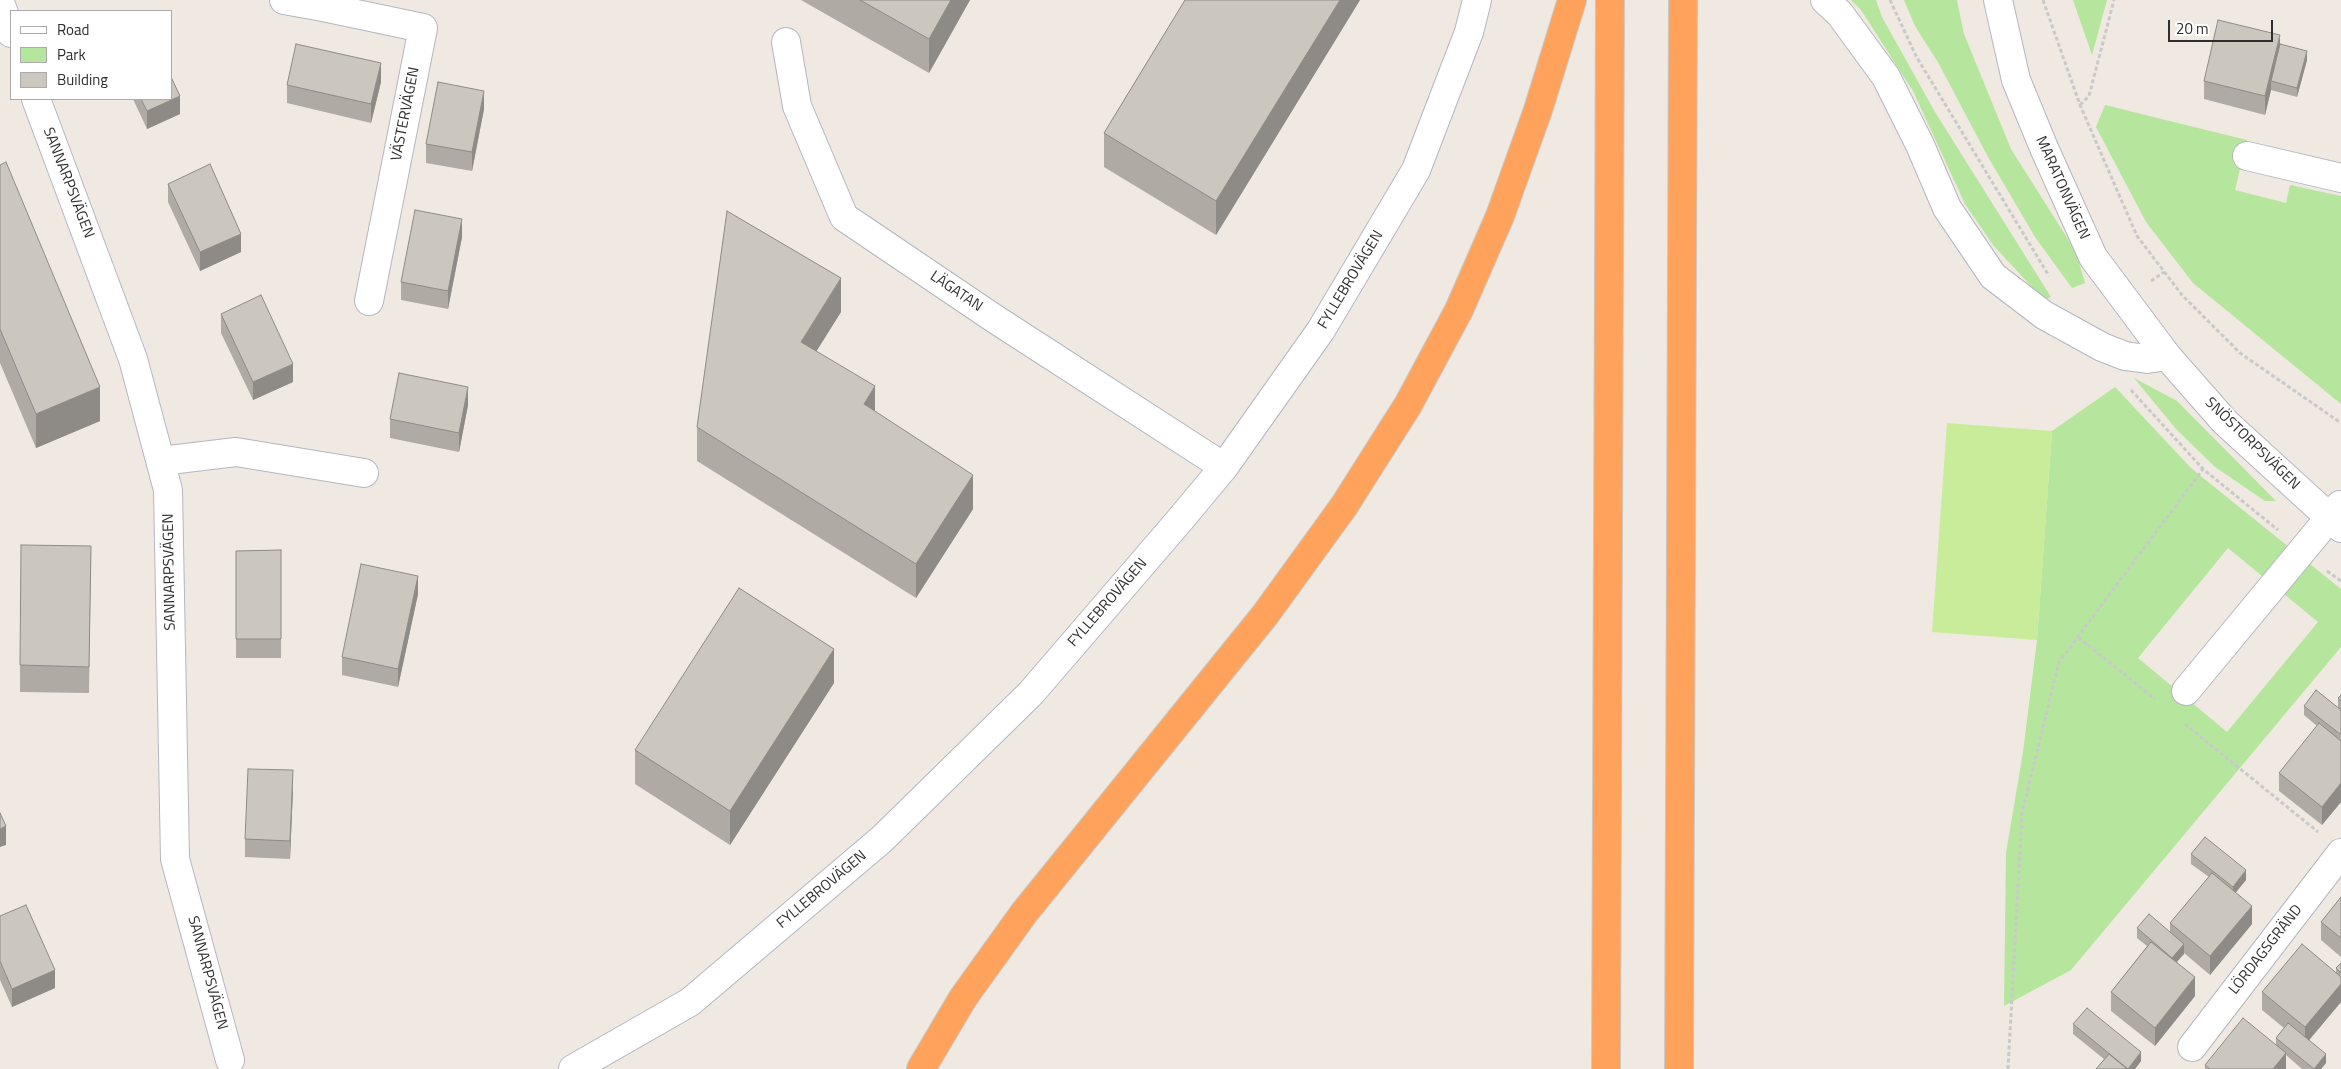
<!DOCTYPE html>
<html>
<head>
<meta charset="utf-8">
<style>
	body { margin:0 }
	#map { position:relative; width:2341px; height:1069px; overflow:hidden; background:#efe9e1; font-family:"Titillium Web",sans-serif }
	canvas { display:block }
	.legend { position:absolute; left:10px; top:10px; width:162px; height:90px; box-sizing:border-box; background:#fff; border:1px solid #ababab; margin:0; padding:6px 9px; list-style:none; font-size:15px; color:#2e2e2e }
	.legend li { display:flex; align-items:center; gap:10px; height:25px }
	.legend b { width:25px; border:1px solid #ababab }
	.scale { position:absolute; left:2168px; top:20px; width:105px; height:22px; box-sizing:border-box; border:2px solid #2e2e2e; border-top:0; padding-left:6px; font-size:15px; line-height:18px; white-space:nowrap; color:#2e2e2e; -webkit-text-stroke:4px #fff; paint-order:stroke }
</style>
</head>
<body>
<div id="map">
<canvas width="2341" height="1069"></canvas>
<ul class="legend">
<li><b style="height:6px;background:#fff"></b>Road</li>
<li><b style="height:14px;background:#b6e59e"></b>Park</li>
<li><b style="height:14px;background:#cbc7bf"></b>Building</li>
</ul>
<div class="scale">20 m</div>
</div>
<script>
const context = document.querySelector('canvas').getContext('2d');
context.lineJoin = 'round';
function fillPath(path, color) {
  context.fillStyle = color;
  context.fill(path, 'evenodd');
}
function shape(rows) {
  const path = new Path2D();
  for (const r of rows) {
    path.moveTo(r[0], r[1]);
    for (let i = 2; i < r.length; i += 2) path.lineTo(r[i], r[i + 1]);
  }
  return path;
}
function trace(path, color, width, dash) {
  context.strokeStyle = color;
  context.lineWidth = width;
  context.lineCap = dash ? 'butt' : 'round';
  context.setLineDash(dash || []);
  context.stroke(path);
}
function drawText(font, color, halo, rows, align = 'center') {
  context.font = font + ' "Titillium Web",sans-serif';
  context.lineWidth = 4;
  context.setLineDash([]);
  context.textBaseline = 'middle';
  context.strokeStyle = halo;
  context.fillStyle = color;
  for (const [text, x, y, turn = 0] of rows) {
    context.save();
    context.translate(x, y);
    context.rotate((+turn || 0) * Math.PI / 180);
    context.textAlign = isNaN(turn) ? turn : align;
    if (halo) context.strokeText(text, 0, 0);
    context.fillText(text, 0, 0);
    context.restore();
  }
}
fillPath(shape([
	[1851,0,1876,0,1882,17,1935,112,2051,297,2044,300,1993,245,1965,204,1913,91,1861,10],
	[1904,0,1957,0,1964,34,2011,149,2076,252,2085,283,2072,288,2035,237,1988,157,1939,64,1915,26],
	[2073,0,2107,0,2092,55],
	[2105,105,2247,140,2235,190,2286,203,2290,185,2341,196,2341,404,2193,283,2146,222,2096,127],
	[2134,378,2177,401,2276,501,2265,501,2215,467,2176,429],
	[2115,387,2192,469,2341,589,2341,647,2071,970,2004,1006,2006,853,2023,752,2037,640,2052,431],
	[2228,548,2318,622,2227,732,2138,658]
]), '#b6e59e');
fillPath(shape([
	[1947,423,2052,431,2037,640,1932,632]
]), '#c9ec9a');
const minor = shape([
	[284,0,323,7,324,0],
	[1825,0,1840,14,1886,77,1920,145,1947,208,1993,276,2044,315,2102,347,2125,356,2147,359,2167,356],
	[1998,0,2016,80,2044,148,2093,257,2167,356,2225,422,2341,528],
	[0,2,11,33],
	[323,7,423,28,369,301],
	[786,42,797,106,844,217,995,319,1224,467],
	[36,99,133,359,168,490,175,859,230,1060],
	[2247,156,2341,178],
	[161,461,236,452,364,473],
	[2186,691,2340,505],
	[2192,1047,2341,853],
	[573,1069,690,1002,882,839,1031,693,1179,521,1224,467,1321,330,1416,170,1469,32,1477,0]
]);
const highway = shape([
	[921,1069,963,998,1024,913,1265,615,1344,506,1408,405,1459,310,1500,216,1538,110,1572,0],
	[1606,1069,1610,0],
	[1679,1069,1683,0]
]);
trace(minor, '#b4b7c1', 30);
trace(highway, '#c9c9c9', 30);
trace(shape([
	[1890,0,1916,56,2049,276],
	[2043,0,2080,105,2137,236,2182,295,2240,353,2341,423],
	[2080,105,2089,96,2114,0],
	[2151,281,2164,272],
	[2131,390,2203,469,2278,530],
	[2327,571,2341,581],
	[2078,637,2155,699],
	[2185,724,2318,832],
	[2008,1069,2022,813,2059,662,2203,469]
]), '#c9c9c9', 3, [4, 2.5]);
trace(minor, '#fff', 28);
trace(highway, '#ffa35c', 28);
fillPath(shape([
	[801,0,970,0,929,73],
	[1185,0,1360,0,1216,235,1104,167,1104,133],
	[2280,44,2307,60,2297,97,2271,90,2265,115,2204,99,2204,81],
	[381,82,371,123,287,103,287,85],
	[133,99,171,99,180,114,147,129],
	[484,109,472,171,426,163,426,144],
	[0,165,100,421,36,448,0,363],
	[168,184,241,252,200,271,168,202],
	[462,237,448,309,401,300,401,282],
	[841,312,816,351,973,509,916,598,697,461,697,427],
	[221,314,293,382,253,400,221,333],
	[468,405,459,452,390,438,390,419],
	[91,546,89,693,20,692,20,665],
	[281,550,281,658,236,658,236,551],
	[418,594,398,687,342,675,342,657],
	[834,683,730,845,635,784,635,750],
	[2341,695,2341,802,2322,825,2279,791,2279,773,2317,726,2304,715,2304,706,2338,707,2338,698],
	[293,789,290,859,245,857,245,839],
	[2191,854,2246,880,2235,892,2252,924,2210,975,2184,953,2177,962,2195,996,2155,1046,2111,1011,2111,992,2147,946,2137,938,2137,928,2170,932,2170,923,2209,877,2191,864],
	[2341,897,2341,957,2321,940,2321,922],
	[0,916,55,988,12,1007,0,980],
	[2341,963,2341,1002,2309,1040,2326,1063,2321,1069,2302,1069,2286,1055,2286,1069,2205,1069,2205,1065,2276,1045,2276,1038,2284,1028,2262,1010,2262,992,2336,973,2336,968],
	[2073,1024,2141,1061,2135,1069,2096,1069,2104,1059,2073,1034]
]), '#afaba4');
fillPath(shape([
	[951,0,970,0,929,73,929,39],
	[1340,0,1360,0,1216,235,1216,201],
	[2280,35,2280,53,2271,81,2271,90,2265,115,2265,96],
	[2307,51,2307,60,2297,97,2297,88],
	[381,63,381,82,371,123,371,104],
	[484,91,484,109,472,171,472,152],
	[180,96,180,114,147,129,147,111],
	[462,219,462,237,448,309,448,291],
	[241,234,241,252,200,271,200,252],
	[841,278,841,312,801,376,801,342],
	[293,364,293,382,253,400,253,382],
	[875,386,875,420,864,404],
	[100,387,100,421,36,448,36,414],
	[468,387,468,405,459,452,459,433],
	[973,475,973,509,916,598,916,564],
	[418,576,418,594,398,687,398,669],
	[834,649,834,683,730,845,730,811],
	[293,770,293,789,290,859,290,841],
	[2341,783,2341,802,2322,825,2322,807],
	[6,826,6,845,0,847,0,829],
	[2246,870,2246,880,2233,896,2233,887],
	[2252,906,2252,924,2210,975,2210,956],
	[2184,944,2184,954,2172,967,2172,958],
	[55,970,55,988,12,1007,12,989],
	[2195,977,2195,996,2155,1046,2155,1028],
	[2341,984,2341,1002,2305,1045,2305,1027],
	[2141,1052,2141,1061,2135,1069,2128,1069],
	[2286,1053,2286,1069,2273,1069],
	[2326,1054,2326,1063,2321,1069,2314,1069]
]), '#8e8b86');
const building = shape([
	[860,0,951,0,929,39,860,0],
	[1185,0,1340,0,1216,201,1104,133,1185,0],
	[2218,20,2280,35,2265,96,2204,81,2218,20],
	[296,44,381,63,371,104,287,85,296,44],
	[2280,44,2307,51,2297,88,2271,81,2280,44],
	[171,77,180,96,147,111,141,99,171,99,171,77],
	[438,82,484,91,472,152,426,144,438,82],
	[6,162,100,387,36,414,0,329,0,165,6,162],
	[210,164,241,234,200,252,168,184,210,164],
	[415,210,462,219,448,291,401,282,415,210],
	[727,211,841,278,801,342,875,386,864,404,973,475,916,564,697,427,727,211],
	[261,295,293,364,253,382,221,314,261,295],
	[399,373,468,387,459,433,390,419,399,373],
	[21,545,91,546,89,667,20,665,21,545],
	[281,550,281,639,236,639,236,551,281,550],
	[361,564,418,576,398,669,342,657,361,564],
	[739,588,834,649,730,811,635,750,739,588],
	[2316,690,2341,710,2341,732,2340,734,2304,706,2316,690],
	[2341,695,2341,701,2338,698,2341,695],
	[2319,723,2341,741,2341,783,2322,807,2279,773,2319,723],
	[248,769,293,770,290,841,245,839,248,769],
	[0,813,6,826,0,829,0,813],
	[2205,837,2246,870,2233,887,2191,854,2205,837],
	[2212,873,2252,906,2210,956,2170,923,2212,873],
	[2341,897,2341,938,2321,922,2341,897],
	[26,905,55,970,12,989,0,961,0,916,26,905],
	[2149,914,2184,944,2172,958,2137,928,2149,914],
	[2151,942,2195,977,2155,1028,2111,992,2151,942],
	[2302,944,2341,977,2341,984,2305,1027,2262,992,2302,944],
	[2341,963,2341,973,2336,968,2341,963],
	[2087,1008,2141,1052,2128,1069,2073,1024,2087,1008],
	[2243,1018,2286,1053,2273,1069,2210,1069,2205,1065,2243,1018],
	[2288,1023,2326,1054,2314,1069,2276,1038,2288,1023],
	[2109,1054,2127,1069,2096,1069,2109,1054]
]);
fillPath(building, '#cbc7bf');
trace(building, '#8e8b86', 1);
drawText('15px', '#2e2e2e', '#fff', [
	["VÄSTERVÄGEN",406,114,-79],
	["SANNARPSVÄGEN",68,183,69],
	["MARATONVÄGEN",2062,188,66],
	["FYLLEBROVÄGEN",1351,280,-59],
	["LÄGATAN",956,292,34],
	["SNÖSTORPSVÄGEN",2252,444,44],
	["SANNARPSVÄGEN",170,572,-91],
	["FYLLEBROVÄGEN",1108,603,-49],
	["FYLLEBROVÄGEN",822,890,-40],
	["LÖRDAGSGRÄND",2266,950,-52],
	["SANNARPSVÄGEN",207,973,75]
]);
</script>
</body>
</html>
